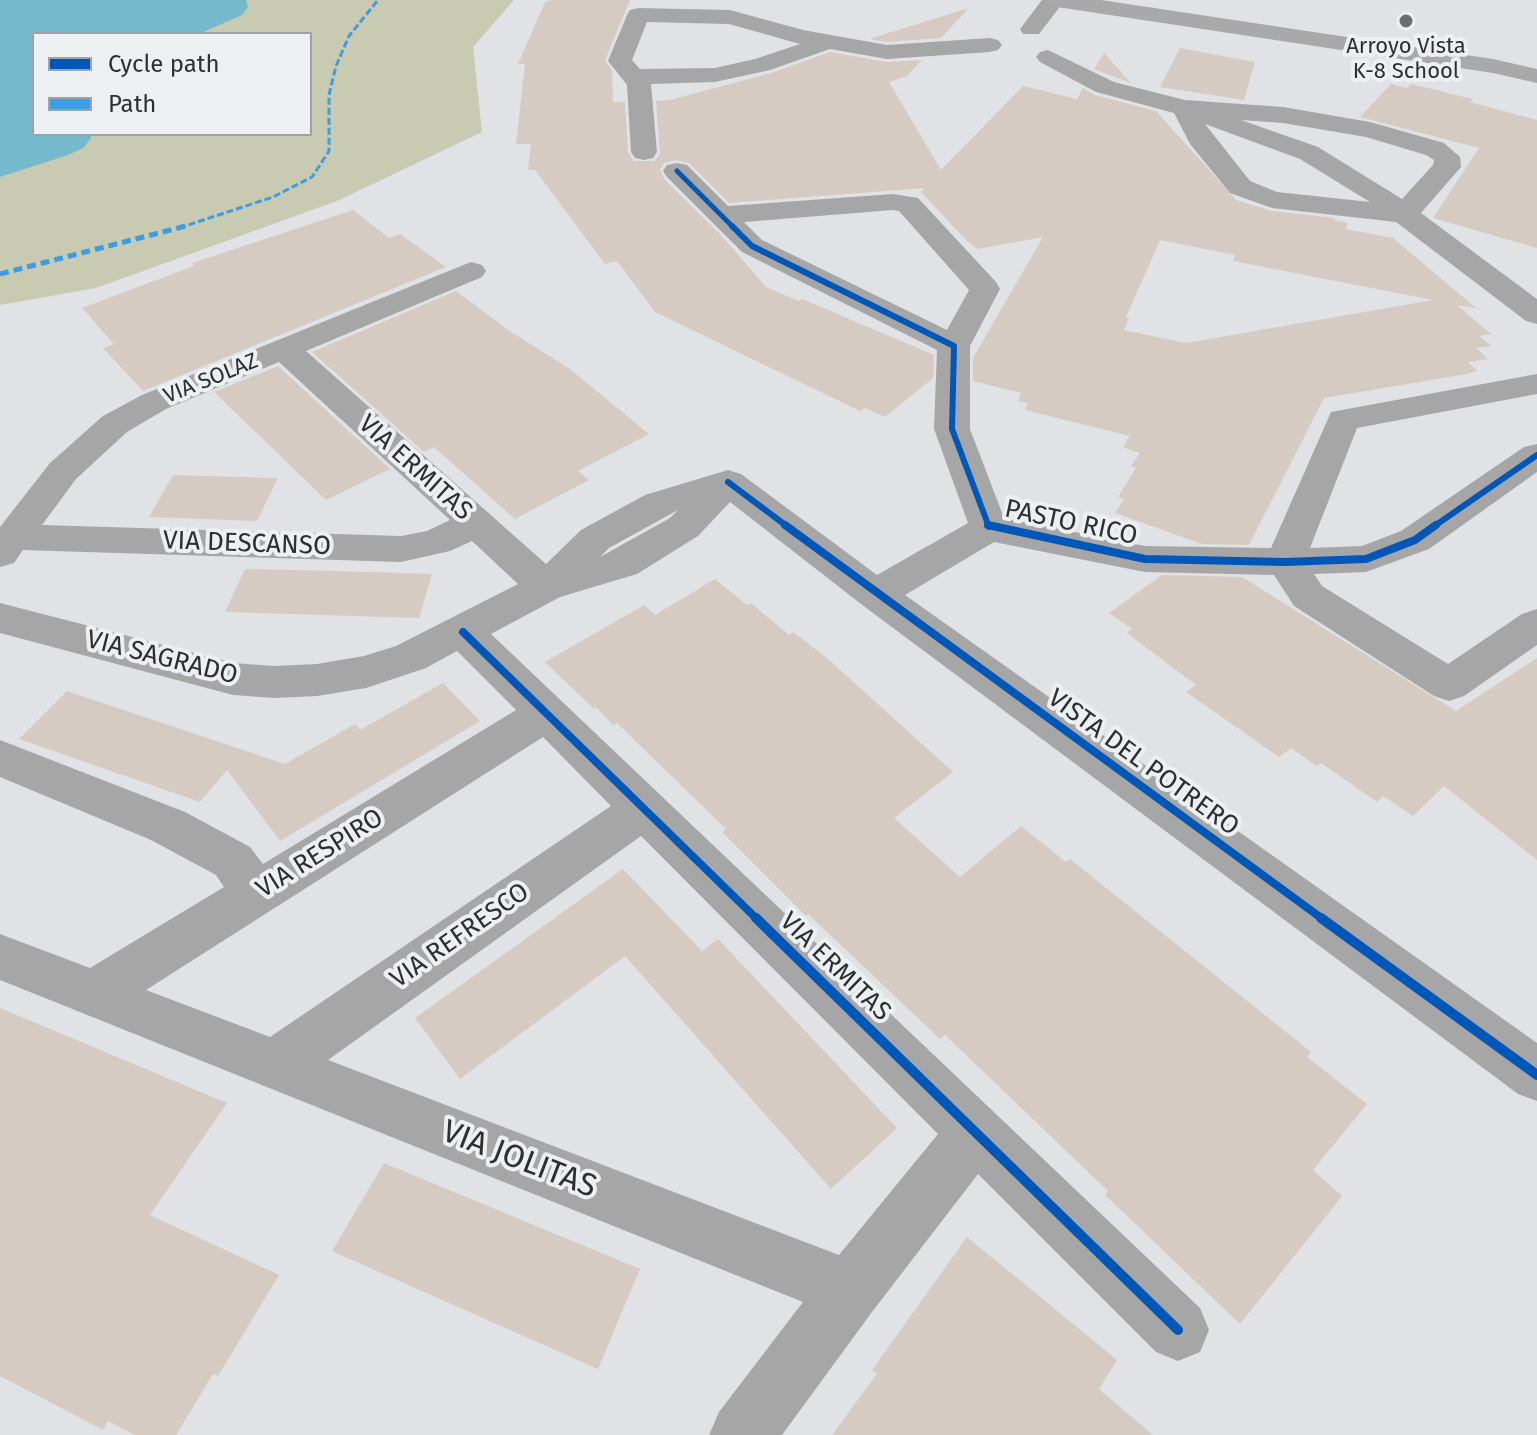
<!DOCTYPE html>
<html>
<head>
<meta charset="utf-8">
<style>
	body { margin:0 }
	#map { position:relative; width:1537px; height:1435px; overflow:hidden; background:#e0e2e5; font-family:"Fira Sans",sans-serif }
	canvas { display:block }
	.legend { position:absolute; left:32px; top:32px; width:280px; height:104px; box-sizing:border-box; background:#ecf0f3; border:2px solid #a0a3a5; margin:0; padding:10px 14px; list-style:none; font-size:24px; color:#2e2f30 }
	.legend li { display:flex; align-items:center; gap:16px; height:40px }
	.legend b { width:40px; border:2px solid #a0a3a5 }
</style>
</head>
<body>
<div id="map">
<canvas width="1537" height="1435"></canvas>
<ul class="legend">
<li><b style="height:10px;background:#0057b8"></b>Cycle path</li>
<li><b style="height:10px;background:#3d9de1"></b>Path</li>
</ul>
</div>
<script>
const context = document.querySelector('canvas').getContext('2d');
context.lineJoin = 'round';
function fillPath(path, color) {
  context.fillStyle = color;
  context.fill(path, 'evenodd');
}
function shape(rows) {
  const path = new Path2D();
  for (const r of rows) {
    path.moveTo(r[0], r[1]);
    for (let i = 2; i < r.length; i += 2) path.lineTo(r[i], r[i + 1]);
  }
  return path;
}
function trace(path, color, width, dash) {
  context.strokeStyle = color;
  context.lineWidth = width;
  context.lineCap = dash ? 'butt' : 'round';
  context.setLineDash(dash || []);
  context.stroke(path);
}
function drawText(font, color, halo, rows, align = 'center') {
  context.font = font + ' "Fira Sans",sans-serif';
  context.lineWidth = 8;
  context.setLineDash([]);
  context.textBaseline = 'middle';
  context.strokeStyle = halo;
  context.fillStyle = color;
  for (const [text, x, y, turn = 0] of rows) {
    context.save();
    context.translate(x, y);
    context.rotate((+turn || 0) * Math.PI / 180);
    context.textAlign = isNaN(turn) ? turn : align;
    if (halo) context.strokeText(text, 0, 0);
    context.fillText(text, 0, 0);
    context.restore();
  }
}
fillPath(shape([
	[0,0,514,0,473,47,482,132,337,201,96,288,0,305],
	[34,34,310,34,310,134,34,134]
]), '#c8cbb1');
fillPath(shape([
	[0,0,246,0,248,7,242,15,199,34,34,34,34,134,91,134,91,138,83,148,68,155,0,177]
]), '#74b9cc');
fillPath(shape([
	[552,0,630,0,605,60,612,70,613,102,625,102,628,152,634,161,654,161,660,154,656,101,670,100,771,73,830,52,886,62,922,60,907,76,889,82,941,170,1023,86,1077,99,1083,88,1095,95,1156,111,1236,200,1272,211,1335,218,1334,220,1348,223,1346,229,1393,238,1476,308,1457,305,1491,334,1479,336,1492,346,1476,348,1488,359,1468,362,1477,371,1467,374,1324,398,1249,545,1202,544,1115,513,1124,499,1118,497,1136,468,1131,466,1140,453,1123,447,1130,436,1025,410,1028,403,1018,401,1021,393,973,381,973,358,1043,237,978,249,968,242,921,192,925,188,729,203,689,163,676,160,664,163,660,169,664,179,720,234,766,287,799,301,802,299,934,355,933,378,885,417,865,408,860,411,655,312,617,261,605,264,535,170,528,170,531,144,516,144,525,64,518,64,545,2],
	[1160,240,1235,255,1233,261,1433,300,1186,343,1124,330,1129,318,1126,317],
	[969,8,941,38,887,42,869,39],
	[1180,48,1255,62,1244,100,1160,87],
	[1104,53,1131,83,1094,69],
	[1391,84,1407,88,1411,84,1473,99,1470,102,1537,120,1537,248,1433,218,1479,148,1360,117],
	[353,210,389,238,400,234,446,267,143,391,103,348,114,344,82,308,194,266,192,263],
	[456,291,511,332,570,369,649,434,578,471,589,480,515,519,434,447,424,452,312,352],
	[278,366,390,469,326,500,214,392],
	[173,475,278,478,257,521,149,517],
	[245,569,336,571,432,574,419,618,225,612],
	[1162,575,1242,577,1456,711,1537,658,1537,860,1444,786,1413,816,1383,796,1377,802,1321,763,1317,766,1291,748,1279,757,1186,692,1196,685,1127,633,1132,629,1109,613],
	[715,579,747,605,751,603,789,635,793,632,828,659,953,772,894,818,960,877,1021,826,1066,862,1070,859,1311,1052,1307,1057,1367,1104,1313,1170,1342,1196,1240,1324,1105,1195,1108,1191,945,1035,940,1039,808,914,806,916,722,832,726,829,617,723,613,725,596,707,594,709,545,662,644,605,655,615],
	[443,683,480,721,280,841,227,770,200,802,19,739,67,691,285,764,355,724,360,730],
	[623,869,702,951,718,939,897,1128,831,1189,625,956,460,1079,415,1018],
	[0,1008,227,1103,150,1215,279,1275,218,1376,213,1374,176,1435,135,1435,108,1421,103,1430,0,1376],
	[384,1163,640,1269,598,1369,332,1251],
	[967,1237,1117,1360,1099,1389,1153,1435,832,1435,877,1374,872,1370]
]), '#d6cbc2');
fillPath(shape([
	[1042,0,1065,0,1039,34,1023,34,1020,29,1042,0],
	[638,8,730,10,803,30,887,45,990,38,998,40,1002,45,998,50,990,52,887,59,830,49,770,70,715,82,651,84,657,152,653,158,644,160,635,158,631,152,627,85,608,61,627,15,630,10,638,8],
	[647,22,729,24,800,44,755,59,715,68,640,69,632,60,647,22],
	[1048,50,1114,82,1185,100,1283,107,1370,122,1444,143,1460,157,1461,167,1421,213,1537,299,1537,324,1526,321,1396,222,1272,208,1230,193,1190,144,1174,113,1096,92,1040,62,1036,57,1040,52,1048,50],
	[1241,120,1283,123,1366,137,1426,155,1434,160,1433,165,1402,199,1318,147,1241,120],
	[1205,124,1300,159,1370,202,1277,192,1250,181,1205,124],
	[677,163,687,165,728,206,893,194,918,198,996,282,1000,289,970,346,970,429,1004,518,1145,546,1271,548,1331,412,1537,374,1537,394,1357,428,1310,548,1362,546,1401,531,1524,447,1537,444,1537,472,1429,549,1366,572,1314,574,1322,586,1448,664,1522,614,1537,609,1537,645,1464,696,1449,701,1434,696,1294,606,1274,575,1145,572,994,542,905,595,1537,1043,1537,1101,1518,1094,861,604,730,502,698,536,637,574,560,597,491,634,1200,1308,1209,1330,1200,1352,1178,1361,1156,1352,978,1174,872,1312,782,1435,709,1435,719,1412,803,1302,0,980,0,934,90,968,224,887,216,875,151,840,0,777,0,740,185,812,250,847,263,864,516,710,457,651,426,668,366,688,317,696,274,698,233,695,0,633,0,603,233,663,274,666,317,664,364,656,396,646,518,584,472,541,450,551,401,562,23,550,14,563,0,567,0,527,50,463,103,416,142,395,471,262,482,265,486,271,482,277,306,351,546,564,581,530,645,495,728,470,741,474,877,575,968,523,934,429,937,350,742,252,667,177,663,171,667,165,677,163],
	[893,210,899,211,969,290,947,330,762,240,744,222,893,210],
	[279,362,450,520,427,531,401,536,42,525,76,479,127,432,166,409,279,362],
	[678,510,670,518,600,557,609,548,678,510],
	[543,737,611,806,270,1037,146,990,543,737],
	[641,836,938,1134,839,1255,328,1060,641,836]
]), '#a7a6a7');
fillPath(shape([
	[1046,0,1101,0,1493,59,1537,69,1537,83,1493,73,1057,7,1046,0]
]), '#a9a9aa');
trace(shape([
	[179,228,273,197,312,177,329,151,329,95,336,66,349,36,378,0]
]), '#3d9de1', 3, [7, 3]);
trace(shape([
	[0,274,186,226]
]), '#3d9de1', 5, [9, 5]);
trace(shape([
	[677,171,734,228]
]), '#0057b8', 5);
trace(shape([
	[732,226,752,246,954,346,952,429,989,527],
	[728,482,788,527],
	[1433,527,1537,455]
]), '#0057b8', 6);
trace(shape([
	[785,525,1324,920],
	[988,525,1145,559,1285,562,1366,559,1415,540,1436,525],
	[463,632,758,920]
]), '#0057b8', 8);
trace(shape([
	[756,918,1178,1330],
	[1321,918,1537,1075]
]), '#0057b8', 10);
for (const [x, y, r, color] of [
	[1406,21,8,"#6c6e6f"]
]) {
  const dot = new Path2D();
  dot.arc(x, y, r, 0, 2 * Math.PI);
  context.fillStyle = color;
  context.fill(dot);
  trace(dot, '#ecf0f3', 3);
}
drawText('22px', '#2e2f30', '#ecf0f3', [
	["Arroyo Vista",1406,47],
	["K-8 School",1406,72]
]);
drawText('22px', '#2e2f30', '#ecf0f3', [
	["VIA SOLAZ",211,379,-22]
]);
drawText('26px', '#2e2f30', '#ecf0f3', [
	["VIA ERMITAS",415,468,42],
	["PASTO RICO",1071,523,12],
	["VIA DESCANSO",247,544,2],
	["VIA SAGRADO",162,658,14],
	["VISTA DEL POTRERO",1143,763,36],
	["VIA RESPIRO",320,854,-32],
	["VIA REFRESCO",460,936,-35],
	["VIA ERMITAS",835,967,44]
]);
drawText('32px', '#2e2f30', '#ecf0f3', [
	["VIA JOLITAS",519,1160,21]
]);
</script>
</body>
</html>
